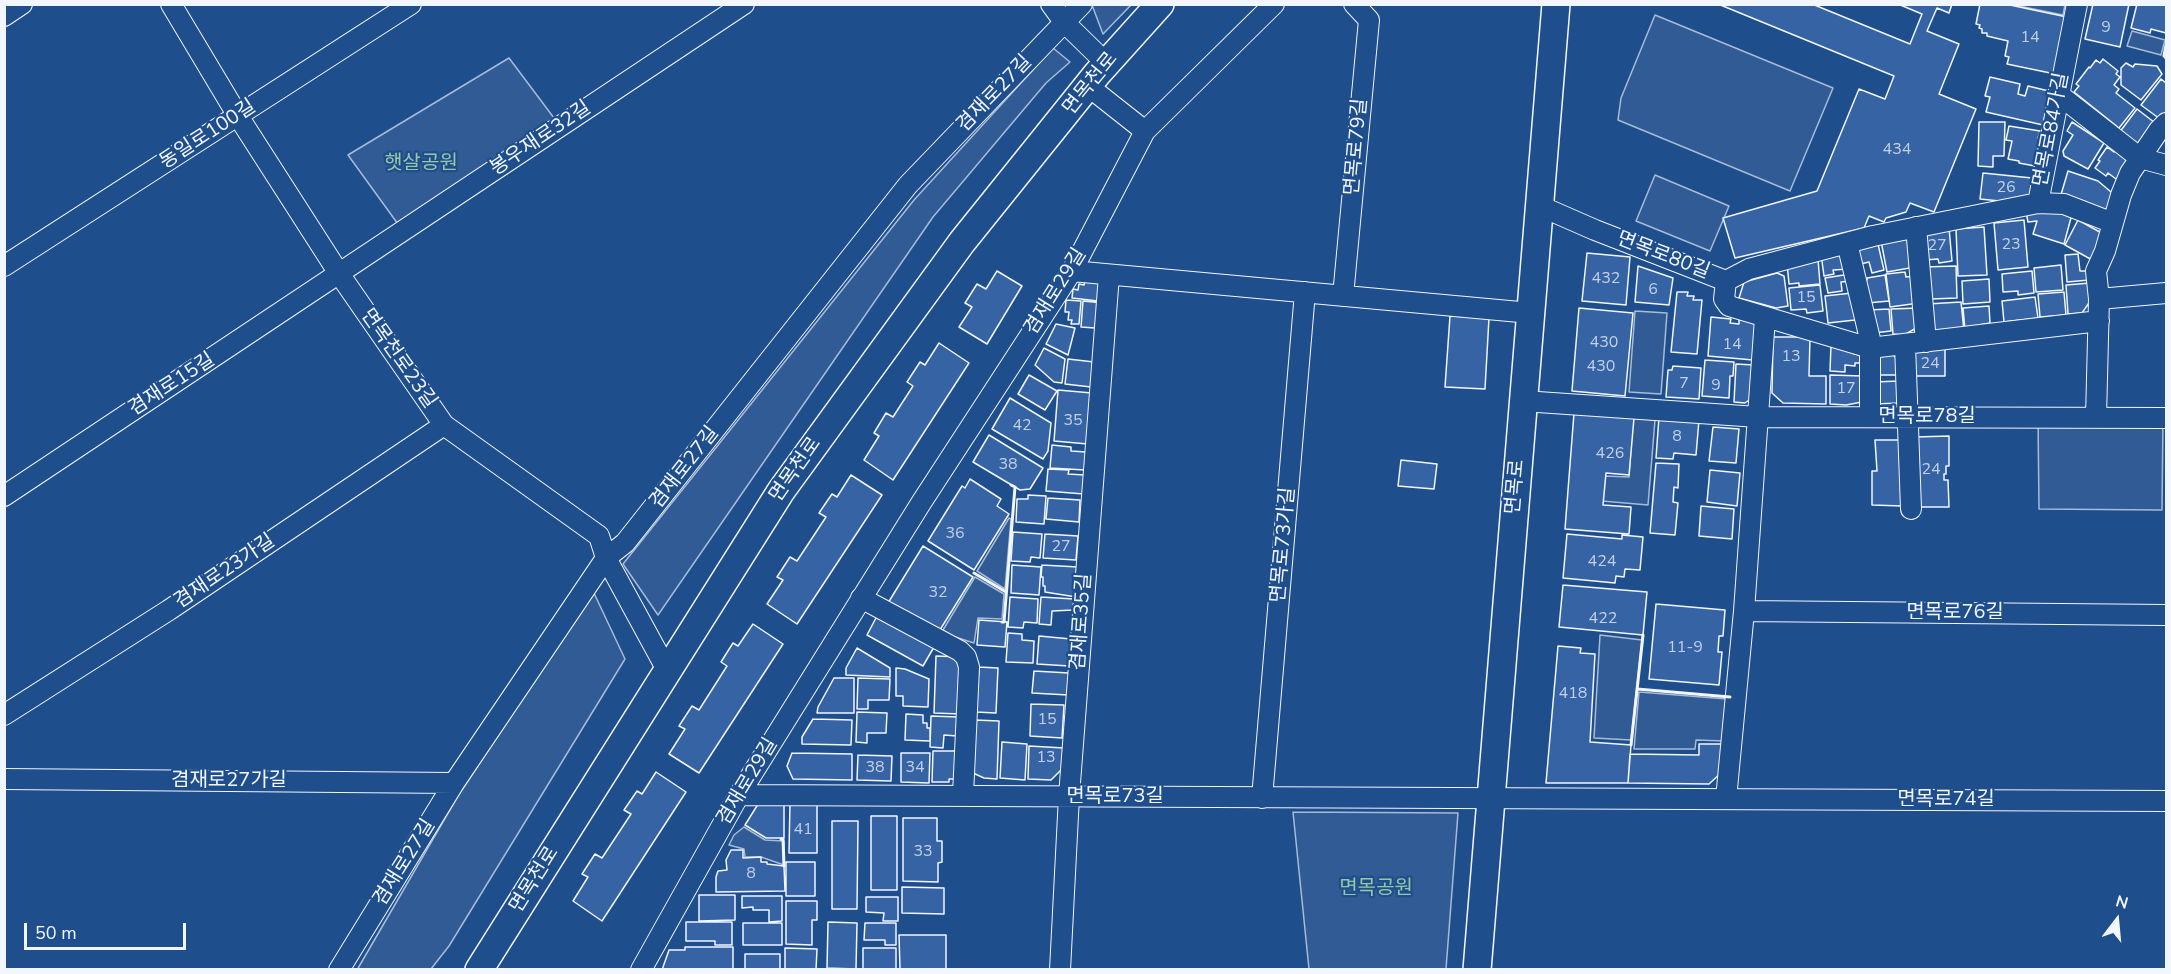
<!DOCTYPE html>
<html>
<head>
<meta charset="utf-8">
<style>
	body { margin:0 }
	#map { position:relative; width:2171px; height:974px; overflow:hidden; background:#1f4e8c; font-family:"Nunito Sans",sans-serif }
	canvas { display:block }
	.frame { position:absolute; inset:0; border:6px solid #f2f6ff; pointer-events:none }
	.north { position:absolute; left:2087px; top:890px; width:60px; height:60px; -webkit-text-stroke:4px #1f4e8c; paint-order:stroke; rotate:16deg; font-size:16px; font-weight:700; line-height:24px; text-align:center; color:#f2f6ff }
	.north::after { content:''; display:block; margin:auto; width:21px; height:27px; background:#f2f6ff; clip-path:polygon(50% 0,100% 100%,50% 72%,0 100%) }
	.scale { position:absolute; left:24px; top:923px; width:162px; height:27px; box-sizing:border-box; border:3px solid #f2f6ff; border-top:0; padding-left:8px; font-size:18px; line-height:21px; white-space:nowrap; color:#f2f6ff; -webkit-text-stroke:4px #1f4e8c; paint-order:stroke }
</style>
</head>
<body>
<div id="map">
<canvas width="2171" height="974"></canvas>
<div class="frame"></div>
<div class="north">N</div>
<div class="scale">50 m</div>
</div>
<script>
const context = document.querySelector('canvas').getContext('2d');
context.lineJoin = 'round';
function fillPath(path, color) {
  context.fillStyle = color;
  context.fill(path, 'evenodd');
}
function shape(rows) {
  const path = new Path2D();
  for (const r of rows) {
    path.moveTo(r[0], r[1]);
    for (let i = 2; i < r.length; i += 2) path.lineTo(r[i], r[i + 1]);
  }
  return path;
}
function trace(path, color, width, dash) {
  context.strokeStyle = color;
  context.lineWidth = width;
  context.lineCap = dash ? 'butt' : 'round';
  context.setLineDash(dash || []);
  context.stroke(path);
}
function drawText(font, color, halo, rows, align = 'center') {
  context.font = font + ' "Nunito Sans","Noto Sans KR",sans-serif';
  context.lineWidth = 4.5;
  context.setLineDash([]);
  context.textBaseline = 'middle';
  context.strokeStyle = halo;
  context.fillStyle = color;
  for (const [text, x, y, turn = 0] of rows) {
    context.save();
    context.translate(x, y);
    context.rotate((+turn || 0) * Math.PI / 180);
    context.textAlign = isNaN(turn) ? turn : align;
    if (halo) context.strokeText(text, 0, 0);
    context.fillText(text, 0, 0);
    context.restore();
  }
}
const built = shape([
	[1092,5,1131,5,1103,34,1092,5],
	[2014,5,2065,4,2065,5,2063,15,2014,5],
	[1655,15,1833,88,1790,191,1618,120,1621,98,1655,15],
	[2132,31,2165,40,2161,55,2127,46,2132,31],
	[1053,48,1070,62,1046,83,933,217,658,615,623,564,914,200,1053,48],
	[509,58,560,126,403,231,348,155,509,58],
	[1655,175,1729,206,1710,251,1636,221,1655,175],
	[1635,311,1667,313,1661,394,1629,392,1635,311],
	[1633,418,1655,420,1648,505,1602,501,1604,476,1629,477,1633,418],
	[2038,418,2163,418,2162,510,2039,509,2038,418],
	[1009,518,1011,519,1005,589,977,571,1009,518],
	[975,577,1004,594,1002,619,978,618,974,643,952,636,943,630,975,577],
	[593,591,625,659,449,946,431,969,357,970,458,796,593,591],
	[1600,635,1642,640,1631,740,1594,738,1600,635],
	[1639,692,1727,699,1724,741,1696,740,1695,749,1634,749,1639,692],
	[1293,812,1458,813,1446,969,1309,969,1293,812],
	[744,827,765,840,784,841,784,865,761,857,745,857,744,849,729,845,734,835,744,827]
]);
fillPath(built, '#305b95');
trace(built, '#a8bbd7', 1.5);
const building = shape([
	[1718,4,1812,4,1910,44,1922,14,1898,4,1952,4,1949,13,1937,8,1927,31,1959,44,1939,94,1976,109,1934,212,1910,203,1906,212,1886,218,1884,222,1869,216,1864,228,1735,258,1723,218,1817,191,1859,89,1885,99,1894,76,1718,4],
	[1980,4,2005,4,2067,17,2055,74,2007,64,2009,57,2005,56,2008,41,1987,36,1987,33,1982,33,1982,29,1979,28,1980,25,1976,24,1980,4],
	[2093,4,2129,4,2120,47,2085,39,2093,4],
	[2137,4,2166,4,2166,33,2151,29,2150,33,2131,28,2137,4],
	[2103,59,2118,71,2116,74,2120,77,2114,85,2119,89,2116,93,2135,108,2119,128,2074,92,2079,86,2076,84,2089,67,2090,68,2096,60,2100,63,2103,59],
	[2126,63,2133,67,2135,64,2157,66,2162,74,2141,100,2121,85,2121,68,2126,63],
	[1990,77,2020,84,2018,94,2025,96,2028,86,2053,92,2049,111,2046,110,2043,125,1986,112,1990,97,1985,96,1990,77],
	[2161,79,2166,83,2166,117,2160,119,2141,105,2161,79],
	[2137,109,2159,126,2141,150,2119,133,2137,109],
	[1979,122,2005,122,2004,156,1993,156,1993,167,1978,166,1979,122],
	[2072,122,2104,143,2088,169,2064,156,2063,151,2073,135,2067,131,2072,122],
	[2009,126,2040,131,2038,138,2045,139,2040,167,2019,163,2019,161,2008,159,2012,141,2006,140,2009,126],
	[2119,146,2136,158,2120,182,2108,173,2106,176,2095,168,2100,161,2098,160,2107,147,2114,152,2119,146],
	[2068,171,2098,181,2117,197,2111,215,2060,198,2068,171],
	[1983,173,2032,178,2029,204,1980,199,1983,173],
	[2048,207,2072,214,2064,244,2033,234,2037,221,2028,222,2026,212,2048,207],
	[2024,220,2028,267,1998,270,1994,223,2024,220],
	[2078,220,2107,236,2094,261,2065,245,2078,220],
	[1984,227,1987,275,1958,276,1956,229,1984,227],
	[1949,228,1952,261,1939,263,1938,259,1924,260,1921,231,1949,228],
	[1909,236,1915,267,1887,272,1881,241,1909,236],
	[1877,240,1884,270,1872,273,1869,262,1856,265,1852,246,1877,240],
	[1846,251,1849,269,1833,270,1834,274,1824,276,1821,254,1846,251],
	[1587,253,1630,257,1626,305,1582,301,1587,253],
	[2078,254,2080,271,2089,271,2089,280,2067,282,2065,255,2078,254],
	[1818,259,1820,284,1799,286,1799,283,1789,284,1787,263,1818,259],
	[2061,265,2063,290,2036,292,2034,268,2061,265],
	[1638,266,1673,278,1669,305,1635,302,1638,266],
	[1956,266,1957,298,1931,299,1924,267,1956,266],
	[997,271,1022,286,987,344,959,327,972,307,965,303,977,284,986,289,997,271],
	[2032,271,2034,293,2018,295,2018,291,2003,292,2002,274,2032,271],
	[1905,272,1906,277,1915,276,1919,303,1890,307,1886,274,1905,272],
	[1777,273,1784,276,1788,306,1776,308,1739,298,1744,282,1777,273],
	[1850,274,1851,281,1841,282,1842,291,1828,293,1825,278,1850,274],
	[1885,275,1889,301,1867,303,1863,281,1867,280,1867,278,1885,275],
	[1989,279,1990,302,1963,304,1962,281,1989,279],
	[1085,280,1101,281,1098,301,1072,298,1073,289,1078,290,1079,284,1084,285,1085,280],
	[2090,283,2091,300,2082,313,2068,314,2066,285,2090,283],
	[1820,285,1823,311,1807,313,1806,309,1791,310,1789,288,1820,285],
	[1677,292,1688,292,1687,296,1694,296,1693,300,1702,300,1697,354,1671,352,1677,292],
	[2064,292,2066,315,2040,317,2038,294,2064,292],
	[1852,293,1855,320,1828,323,1825,296,1852,293],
	[2035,297,2038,318,2004,322,2002,301,2035,297],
	[1066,300,1081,301,1079,324,1071,324,1072,320,1068,320,1069,312,1065,312,1066,300],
	[1083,301,1103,303,1096,319,1095,328,1081,327,1083,301],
	[1961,302,1964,331,1931,331,1927,304,1961,302],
	[1989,306,1990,323,1979,325,1979,329,1965,330,1963,308,1989,306],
	[1579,308,1633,313,1625,396,1572,391,1579,308],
	[1918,308,1918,327,1904,335,1893,334,1891,309,1918,308],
	[1889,309,1891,331,1873,333,1868,310,1889,309],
	[1450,316,1489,318,1485,389,1445,387,1450,316],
	[1711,317,1731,319,1730,323,1739,324,1739,319,1756,320,1753,360,1708,356,1711,317],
	[1056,324,1075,328,1068,355,1046,344,1056,324],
	[1773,337,1810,337,1809,376,1826,376,1826,404,1783,403,1772,393,1773,337],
	[939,343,969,363,893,480,864,460,879,436,874,433,886,413,893,417,913,386,907,382,920,362,925,365,939,343],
	[1831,345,1854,351,1854,354,1864,355,1863,363,1855,363,1855,366,1845,365,1845,372,1830,371,1831,345],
	[1044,348,1065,359,1062,383,1054,382,1035,365,1044,348],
	[1945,348,1945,376,1915,376,1914,349,1945,348],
	[1891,352,1896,358,1896,375,1876,375,1876,353,1891,352],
	[1068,359,1094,362,1091,387,1065,384,1068,359],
	[1705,360,1734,362,1733,376,1730,376,1729,398,1702,396,1705,360],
	[1736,364,1754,365,1752,398,1745,403,1734,402,1736,364],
	[1673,366,1701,368,1699,399,1666,397,1668,370,1672,370,1673,366],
	[1029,375,1057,391,1045,410,1018,394,1029,375],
	[1830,375,1863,376,1862,402,1846,405,1830,404,1830,375],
	[1899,381,1900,403,1875,404,1874,382,1899,381],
	[1058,390,1092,393,1088,444,1054,441,1058,390],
	[1010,398,1051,423,1048,451,1043,459,992,429,1010,398],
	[1574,413,1634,418,1629,475,1606,473,1603,505,1631,507,1629,534,1565,529,1574,413],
	[1659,417,1699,420,1696,455,1674,453,1673,459,1656,458,1659,417],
	[1713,427,1739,429,1736,463,1709,461,1713,427],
	[989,435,1043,468,1030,489,1020,490,973,462,989,435],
	[1949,436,1949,466,1946,466,1946,474,1944,474,1944,480,1948,480,1949,507,1915,507,1915,437,1949,436],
	[1875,440,1903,440,1902,506,1872,505,1872,471,1877,471,1875,440],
	[1052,445,1071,447,1071,451,1086,452,1085,470,1050,468,1052,445],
	[1401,460,1437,464,1434,489,1398,486,1401,460],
	[1656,463,1679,464,1678,488,1674,487,1673,502,1678,503,1675,535,1650,533,1656,463],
	[1048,469,1069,470,1068,474,1085,475,1084,494,1046,491,1048,469],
	[1710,470,1740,473,1737,506,1707,502,1710,470],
	[851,475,882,495,797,624,767,604,783,580,777,577,790,557,797,561,826,517,819,513,832,494,837,497,851,475],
	[970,479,1001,499,997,506,1009,514,974,570,928,541,962,486,965,488,970,479],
	[1028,495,1046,496,1044,524,1016,522,1017,499,1028,499,1028,495],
	[1048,498,1080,500,1079,522,1046,519,1048,498],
	[1701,506,1734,509,1732,539,1699,536,1701,506],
	[1013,532,1042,534,1040,558,1031,557,1030,562,1011,561,1013,532],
	[1045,534,1078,536,1076,560,1043,558,1045,534],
	[1567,534,1622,539,1622,535,1643,537,1640,570,1625,569,1624,577,1616,576,1615,583,1563,578,1567,534],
	[923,546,973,577,938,633,888,603,923,546],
	[1012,565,1041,567,1039,595,1011,593,1012,565],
	[1042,565,1078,567,1076,597,1045,592,1045,586,1043,586,1043,577,1041,577,1042,565],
	[1563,585,1647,592,1643,635,1559,627,1563,585],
	[1010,597,1038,599,1037,623,1024,622,1023,628,1008,627,1010,597],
	[1041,597,1074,599,1073,610,1052,611,1051,625,1039,624,1041,597],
	[1656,604,1725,610,1723,636,1719,636,1718,652,1722,652,1719,685,1649,679,1656,604],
	[877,616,934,647,923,666,867,635,877,616],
	[979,620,1007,622,1005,647,977,645,979,620],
	[753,624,783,644,699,773,669,754,685,729,679,726,692,706,699,710,727,666,721,662,733,643,738,646,753,624],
	[1008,633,1022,634,1022,640,1034,641,1033,663,1006,662,1008,633],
	[1039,636,1071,639,1069,666,1037,664,1039,636],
	[1558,646,1581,648,1580,653,1595,654,1590,742,1631,745,1628,783,1546,783,1558,646],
	[857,648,890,668,890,677,846,675,846,668,857,648],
	[936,656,963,657,960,714,934,713,936,656],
	[979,667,998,668,996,713,976,712,979,667],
	[896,668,905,669,929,679,928,707,903,706,903,696,896,696,896,668],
	[1034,671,1069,673,1068,695,1032,693,1034,671],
	[834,678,854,678,854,713,817,713,818,707,834,678],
	[858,678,890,679,889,700,868,700,868,709,857,709,858,678],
	[1031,704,1064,705,1062,738,1030,736,1031,704],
	[857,712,887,713,886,733,867,733,867,743,856,742,857,712],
	[906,714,923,715,923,723,927,723,927,728,930,728,930,741,905,740,906,714],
	[931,716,958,717,957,736,944,735,943,748,930,747,931,716],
	[813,719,852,720,851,745,802,744,802,737,813,719],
	[975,720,999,721,997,779,984,778,973,773,975,720],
	[1002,742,1027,744,1025,780,1000,778,1002,742],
	[1699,744,1725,744,1722,772,1709,784,1628,783,1630,754,1699,755,1699,744],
	[1029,746,1064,748,1063,768,1051,780,1028,779,1029,746],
	[933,751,958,751,958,779,949,779,949,782,932,782,933,751],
	[792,753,852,754,852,780,793,779,787,766,792,753],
	[901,753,930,753,929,783,901,782,901,753],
	[858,755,892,756,891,781,857,780,858,755],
	[656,772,686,792,602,921,573,901,588,877,582,874,595,854,602,858,631,814,624,810,637,791,642,794,656,772],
	[760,801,784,801,784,838,766,838,745,825,760,801],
	[790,802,817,802,817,853,789,853,790,802],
	[871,816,897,816,897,890,871,890,871,816],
	[903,818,937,818,937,841,942,841,942,862,938,863,938,882,903,881,903,818],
	[832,821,858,821,857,909,832,909,832,821],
	[731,850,743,850,743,858,761,857,761,862,767,862,767,864,784,866,785,891,716,892,716,877,718,871,727,870,726,860,731,850],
	[786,862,815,862,815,896,786,896,786,862],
	[902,887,944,888,944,914,902,913,902,887],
	[699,895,735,895,735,920,699,921,699,895],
	[742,896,782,896,782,921,769,922,769,910,753,910,753,907,742,908,742,896],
	[866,897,898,897,898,921,883,921,884,913,866,912,866,897],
	[786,901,817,901,817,920,812,920,812,945,786,944,786,901],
	[686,922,732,922,732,945,715,945,715,941,686,941,686,922],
	[828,922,857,923,856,969,827,968,828,922],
	[743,923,782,923,782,945,743,945,743,923],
	[865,923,896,923,896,945,885,945,885,940,864,940,865,923],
	[899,935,946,935,946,970,900,969,899,935],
	[685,947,733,947,733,970,662,970,669,950,685,950,685,947],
	[785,948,817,949,816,970,785,970,785,948],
	[863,948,896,948,896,970,863,970,863,948],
	[745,954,780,954,780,970,745,970,745,954]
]);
fillPath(building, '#3563a3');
trace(building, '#f2f6ff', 1.5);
const street = shape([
	[171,4,238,116,340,275,444,425,599,536,606,558,667,670],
	[1051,4,1064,22,1106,63],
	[4,16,22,4],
	[1088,86,1145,131],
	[2058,94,2140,158,2166,165],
	[2038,203,2064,204,2113,223],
	[1540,206,1595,230,1726,281,1724,299,1729,306,1870,348,2099,321],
	[1916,227,1926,342],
	[1847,243,1870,339,1870,417],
	[4,266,411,4],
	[1072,271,1531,313],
	[1726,281,1749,269,1873,236,2038,203,2077,4],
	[1343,296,1369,20,1354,4],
	[2099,299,2166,293],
	[1905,345,1911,509],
	[1523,401,1758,417,2166,418],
	[2096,418,2099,299,2096,271,2105,251,2121,195,2130,173,2159,130,2166,123],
	[4,496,744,4],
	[861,598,960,651,966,657,969,667,963,795],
	[1744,611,2166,615],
	[4,715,169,610,444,425],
	[4,779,454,783],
	[739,795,2166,801],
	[1262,798,1305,292],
	[1726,799,1744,611,1765,318],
	[339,970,454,783,606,558,625,543,908,185,1082,4],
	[641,970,739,795,921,503,1072,271,1145,131,1274,4],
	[1060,970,1069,796,1109,275]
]);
const secondary = shape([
	[479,970,781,491,962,242,1097,74,1160,4],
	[1477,970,1556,4]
]);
trace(street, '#f2f6ff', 22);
trace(secondary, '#f2f6ff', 30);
trace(street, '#1f4e8c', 20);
trace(secondary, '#1f4e8c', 27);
trace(shape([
	[2166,45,2164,56,2166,58],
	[974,573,1006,592],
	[1002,622,1004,622,1015,487,1011,485],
	[1637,689,1730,697],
	[1631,745,1643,635],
	[781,839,783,839,784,866]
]), '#f2f6ff', 3);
drawText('16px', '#c3d1e8', null, [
	["9",2106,28],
	["14",2030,38],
	["434",1897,150],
	["26",2006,188],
	["23",2011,245],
	["27",1937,246],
	["432",1606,279],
	["6",1653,290],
	["15",1806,298],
	["430",1604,343],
	["14",1732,345],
	["13",1791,357],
	["24",1930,364],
	["430",1601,367],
	["7",1684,384],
	["9",1716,386],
	["17",1846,389],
	["35",1073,421],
	["42",1022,426],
	["8",1677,437],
	["426",1610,454],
	["38",1008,465],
	["24",1931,470],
	["36",955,534],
	["27",1061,547],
	["424",1602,562],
	["32",938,593],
	["422",1603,619],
	["11-9",1685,648],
	["418",1573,694],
	["15",1047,720],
	["13",1046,758],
	["38",875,768],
	["34",915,768],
	["41",803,830],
	["33",923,852],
	["8",751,874]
]);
drawText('20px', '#f2f6ff', '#1f4e8c', [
	["면목천로",1091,84,-51],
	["겸재로27길",995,94,-46],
	["면목로84가길",2052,130,-79],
	["동일로100길",208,135,-33],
	["봉우재로32길",541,139,-34],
	["면목로79길",1357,147,-85],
	["면목로80길",1663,256,21],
	["겸재로29길",1056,292,-58],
	["면목천로23길",398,359,55],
	["겸재로15길",172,385,-33],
	["면목로78길",1927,417],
	["겸재로27길",685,468,-52],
	["면목천로",796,470,-55],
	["면목로",1516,487,-85],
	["면목로73가길",1284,545,-85],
	["겸재로23가길",225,572,-34],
	["면목로76길",1955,613],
	["겸재로35길",1082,622,-86],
	["겸재로27가길",229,781],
	["겸재로29길",748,782,-59],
	["면목로73길",1115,797],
	["면목로74길",1946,800],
	["겸재로27길",405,863,-58],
	["면목천로",535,880,-58]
]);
drawText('20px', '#97c8a6', '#1f4e8c', [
	["햇살공원",421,164],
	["면목공원",1376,889]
]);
</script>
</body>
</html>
